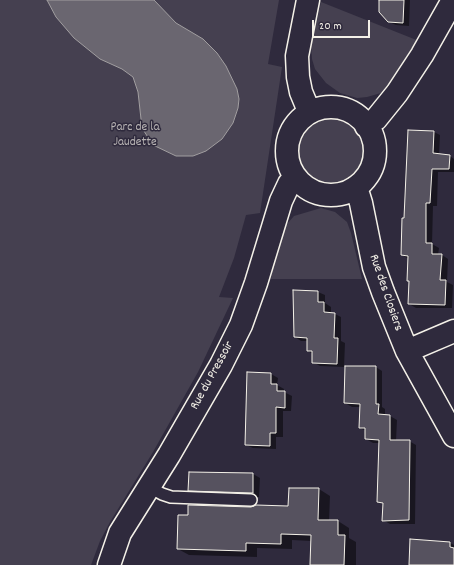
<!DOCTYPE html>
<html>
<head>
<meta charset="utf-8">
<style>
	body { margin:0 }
	#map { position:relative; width:454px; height:565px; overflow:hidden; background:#2f2a3d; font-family:Dekko,sans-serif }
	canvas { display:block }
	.scale { position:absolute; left:312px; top:20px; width:58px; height:18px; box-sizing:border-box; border:2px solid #f4f1e8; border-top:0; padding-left:5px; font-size:12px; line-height:14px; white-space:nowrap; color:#f4f1e8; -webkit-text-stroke:3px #2f2a3d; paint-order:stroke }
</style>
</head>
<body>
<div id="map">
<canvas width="454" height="565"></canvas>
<div class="scale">20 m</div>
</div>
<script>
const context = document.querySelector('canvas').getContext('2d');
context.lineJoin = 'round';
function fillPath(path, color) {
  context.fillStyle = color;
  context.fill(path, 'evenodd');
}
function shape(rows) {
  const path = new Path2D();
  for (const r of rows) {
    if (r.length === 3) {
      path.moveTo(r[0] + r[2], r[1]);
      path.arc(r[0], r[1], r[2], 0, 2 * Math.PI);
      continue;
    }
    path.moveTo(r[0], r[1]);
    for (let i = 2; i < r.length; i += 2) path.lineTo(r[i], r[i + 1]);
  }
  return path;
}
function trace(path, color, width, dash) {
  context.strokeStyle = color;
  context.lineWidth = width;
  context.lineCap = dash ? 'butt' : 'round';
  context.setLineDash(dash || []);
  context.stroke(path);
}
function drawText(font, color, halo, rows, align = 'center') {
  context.font = font + ' Dekko,sans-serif';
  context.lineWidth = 3;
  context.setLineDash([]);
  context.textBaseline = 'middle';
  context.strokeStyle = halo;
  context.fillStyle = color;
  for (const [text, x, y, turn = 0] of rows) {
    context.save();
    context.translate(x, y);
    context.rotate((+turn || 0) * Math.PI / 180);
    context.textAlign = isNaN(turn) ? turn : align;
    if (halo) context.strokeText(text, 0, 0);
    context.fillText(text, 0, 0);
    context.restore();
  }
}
fillPath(shape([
	[0,0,279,0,268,64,282,67,260,213,246,215,234,258,219,297,233,298,198,372,153,452,110,522,100,541,91,565,0,565],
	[321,2,419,41,390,87,381,93,367,97,357,98,340,93,326,83,315,69,312,59,311,46],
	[331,151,36],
	[321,208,335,212,347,222,351,233,362,279,271,279,273,266,286,225,294,216]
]), '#454050');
const water = shape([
	[47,0,154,0,176,23,203,39,217,53,226,66,237,89,239,99,238,108,233,123,222,139,206,151,193,156,176,156,153,145,142,128,138,92,133,77,122,69,100,59,74,38,56,17,47,0]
]);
fillPath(water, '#6a6670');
trace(water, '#a19ea0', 1);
fillPath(shape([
	[380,0,410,0,409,26,396,25,389,22],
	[434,132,440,135,439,155,450,156,454,159,454,172,438,172,437,206,433,206,432,244,439,248,438,255,442,255,448,259,447,282,453,285,452,308,416,308,409,304,409,259,402,255,405,219],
	[318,292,325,295,325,303,331,307,331,313,335,314,341,317,341,341,345,343,344,367,320,366,313,362,313,354,308,351,308,341,301,341,295,337],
	[376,367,382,371,382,407,385,409,385,416,390,416,397,420,396,441,409,441,416,445,415,524,390,524,383,520,384,504,378,501,380,443,373,443,366,439,366,431,360,428,361,407,352,407,345,403],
	[271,374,278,378,277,385,284,389,284,392,292,396,291,411,283,411,283,437,276,437,276,449,253,448,246,445],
	[253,474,260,478,259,497,196,494,189,490],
	[290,489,319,489,330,496,329,521,338,521,349,528,349,538,356,542,356,565,311,565,312,541,292,540,292,549,257,548,257,557,189,555,178,549,251,508,289,507],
	[450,543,454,545,454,565,410,565]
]), '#0007');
const building = shape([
	[379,0,404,0,403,23,388,22,379,12,379,0],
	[408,130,434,131,433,153,450,155,449,169,432,169,430,203,426,203,426,243,432,243,432,254,442,254,440,280,446,280,445,305,408,304,409,281,407,281,408,256,401,255,402,218,404,218,408,130],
	[293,290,318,291,318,302,324,302,324,312,335,313,334,338,338,338,337,364,312,363,312,351,307,351,307,338,294,337,293,290],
	[345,366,376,366,376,404,379,404,378,414,390,415,390,440,410,440,409,520,382,521,383,503,377,502,379,440,365,439,365,428,359,428,360,404,344,403,345,366],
	[247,372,271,373,271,384,277,384,277,391,285,391,285,408,276,407,276,433,270,433,270,446,245,445,247,372],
	[189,472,253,473,253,493,188,491,189,472],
	[289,488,319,488,318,520,338,520,338,535,345,535,344,565,310,565,311,535,281,534,281,544,246,543,246,551,177,549,178,515,188,515,188,505,251,507,256,505,288,506,289,488],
	[410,539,450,542,450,547,454,548,454,565,409,565,410,539]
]);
fillPath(building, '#56525f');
trace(building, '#f4f1e8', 1);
const lane = shape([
	[149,487,162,494,171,497,251,500]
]);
const street = shape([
	[308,0,297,56,298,77,301,92,306,104,311,112],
	[331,151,44],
	[366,126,376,119,397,93,422,55,453,0],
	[356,187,361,203,374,267,383,292,407,351,454,436],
	[407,351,454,331],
	[109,565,120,533,169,455,221,365,241,325,256,283,281,201,289,184,295,177]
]);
trace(lane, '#f4f1e8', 14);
trace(street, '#f4f1e8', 25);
trace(lane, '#2f2a3d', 11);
trace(street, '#2f2a3d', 22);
drawText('13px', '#b7b3b3', '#2f2a3d', [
	["Parc de la",135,128],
	["Jaudette",135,143]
]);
drawText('13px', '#f4f1e8', '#2f2a3d', [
	["Rue des Closiers",385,293,71],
	["Rue du Pressoir",213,376,-61]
]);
</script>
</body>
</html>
